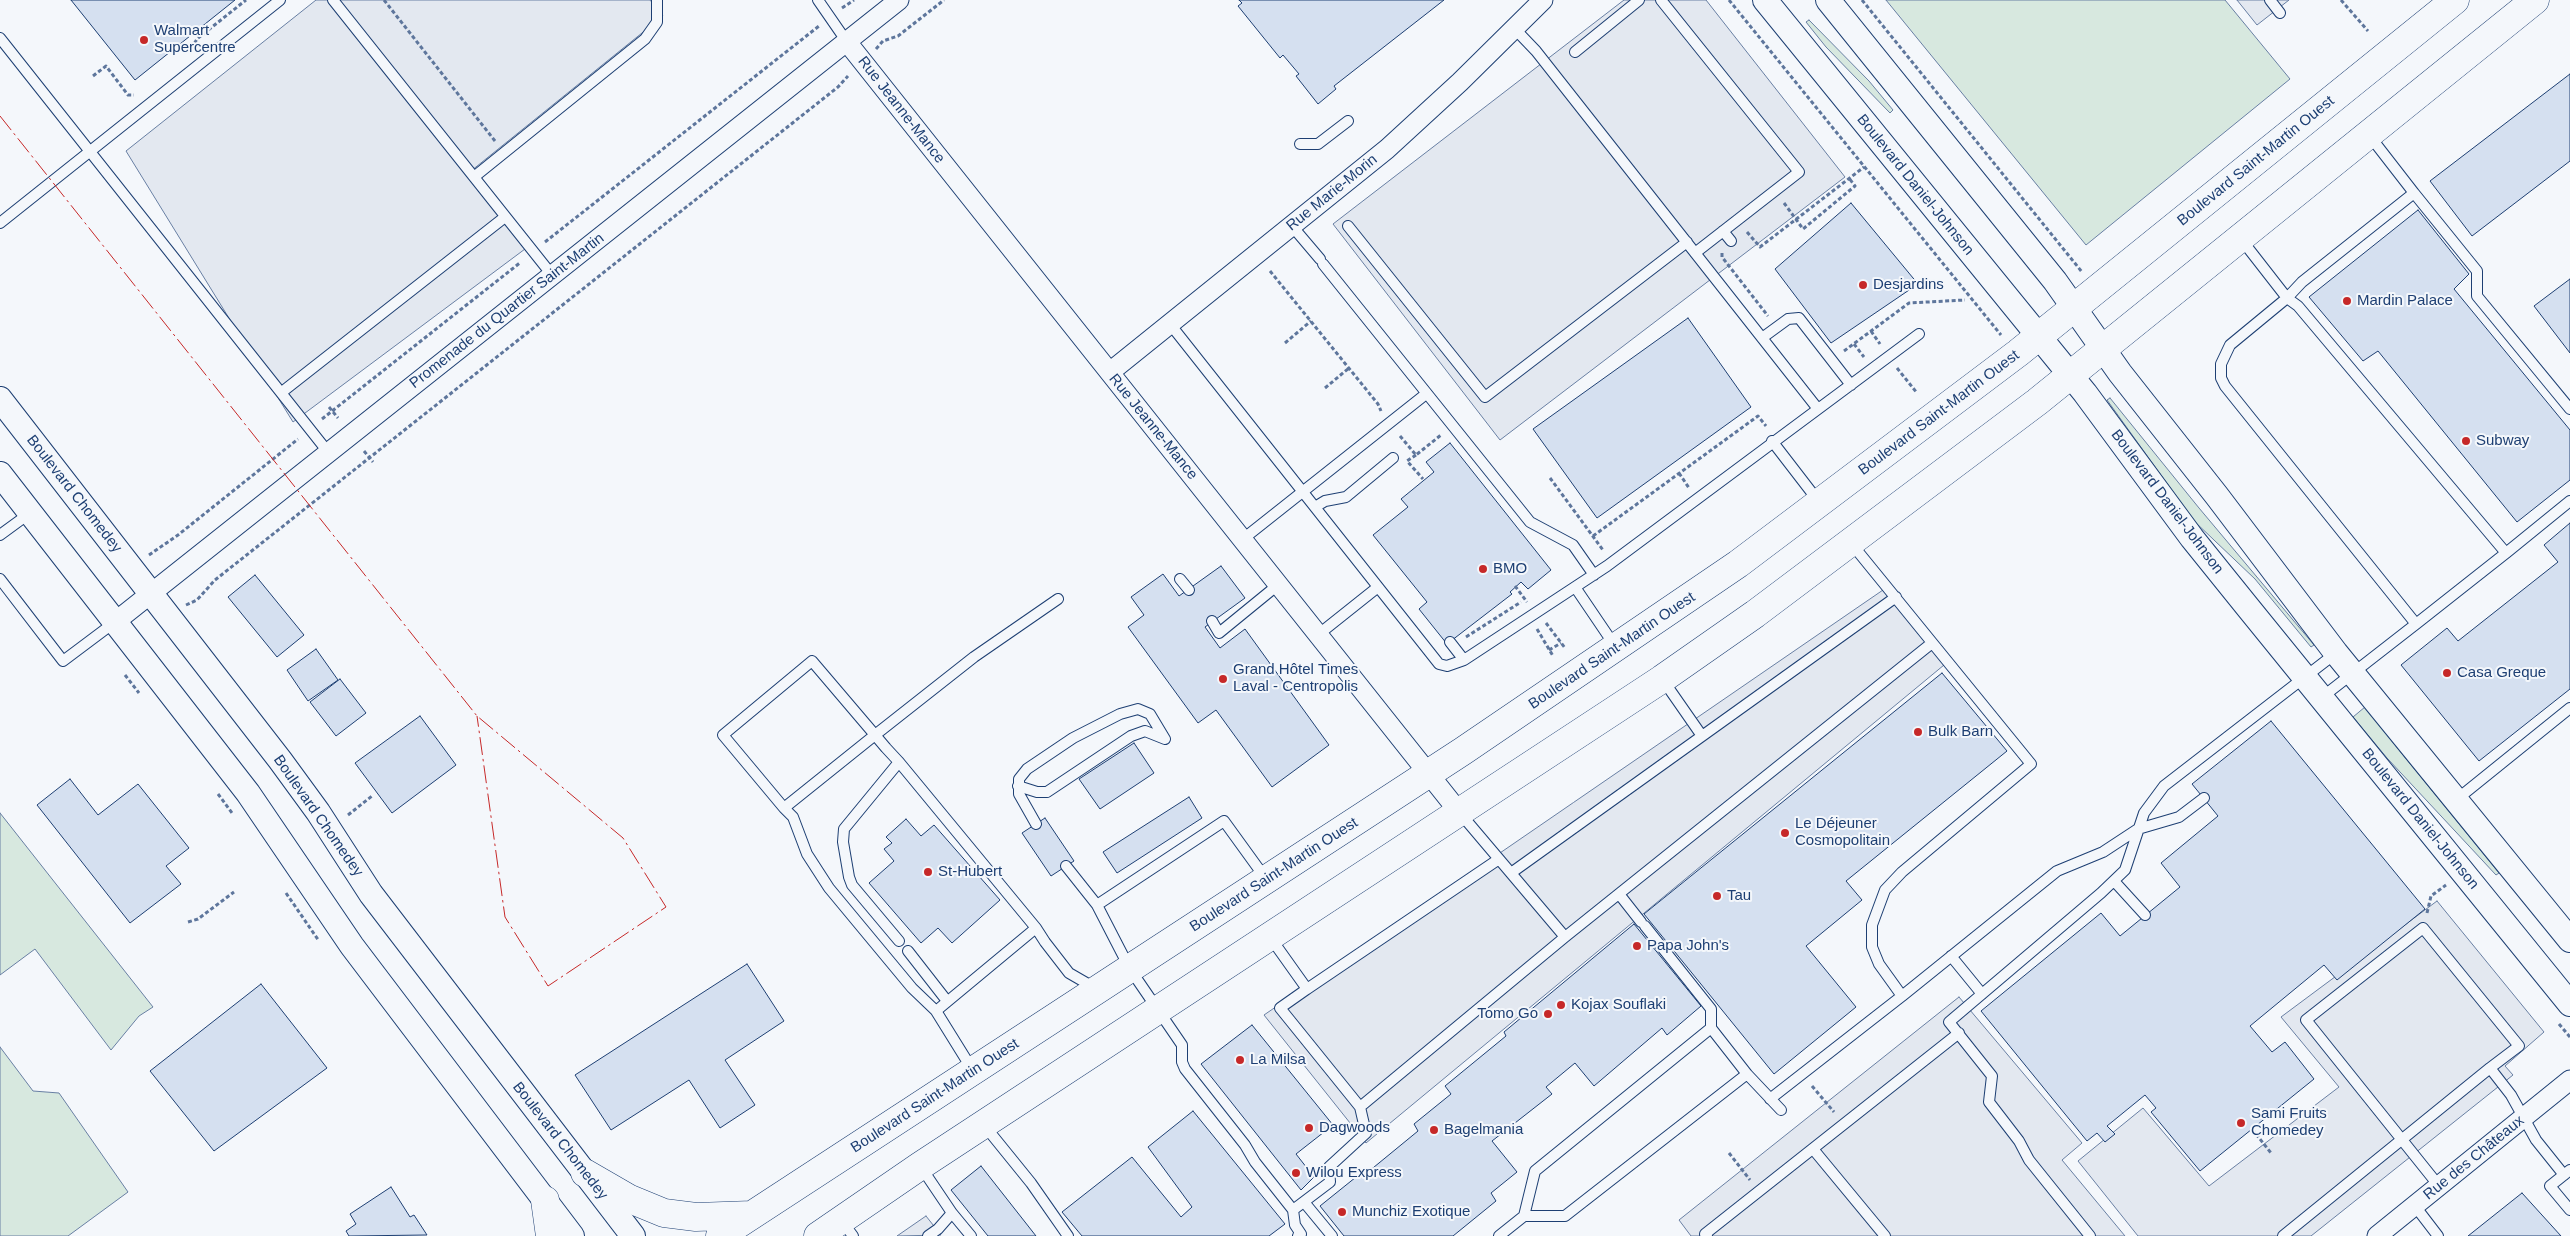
<!DOCTYPE html>
<html>
<head>
<meta charset="utf-8">
<style>
	body { margin:0 }
	canvas { display:block; background:#f4f7fb }
</style>
</head>
<body>
<canvas width="2570" height="1236"></canvas>
<script>
const context = document.querySelector('canvas').getContext('2d');
context.lineJoin = 'round';
function fillPath(path, color) {
  context.fillStyle = color;
  context.fill(path, 'evenodd');
}
function shape(rows) {
  const path = new Path2D();
  for (const r of rows) {
    path.moveTo(r[0], r[1]);
    for (let i = 2; i < r.length; i += 2) path.lineTo(r[i], r[i + 1]);
  }
  return path;
}
function trace(path, color, width, dash) {
  context.strokeStyle = color;
  context.lineWidth = width;
  context.lineCap = dash ? 'butt' : 'round';
  context.setLineDash(dash || []);
  context.stroke(path);
}
function drawText(font, color, halo, rows, align = 'center') {
  context.font = font + ' Helvetica,sans-serif';
  context.lineWidth = 4;
  context.setLineDash([]);
  context.textBaseline = 'middle';
  context.strokeStyle = halo;
  context.fillStyle = color;
  for (const [text, x, y, turn = 0] of rows) {
    context.save();
    context.translate(x, y);
    context.rotate((+turn || 0) * Math.PI / 180);
    context.textAlign = isNaN(turn) ? turn : align;
    if (halo) context.strokeText(text, 0, 0);
    context.fillText(text, 0, 0);
    context.restore();
  }
}
const green = shape([
	[1886,0,2225,0,2290,79,2086,245,1886,0],
	[1809,20,1869,81,1893,110,1890,113,1826,47,1806,22,1809,20],
	[2110,398,2199,508,2314,645,2311,647,2255,579,2194,521,2107,400,2110,398],
	[2365,707,2403,755,2499,873,2496,875,2387,758,2353,717,2365,707],
	[0,813,153,1007,139,1016,111,1050,35,949,0,975,0,813],
	[0,1047,33,1091,59,1093,128,1192,68,1236,0,1236,0,1047]
]);
fillPath(green, '#d7e8df');
trace(green, '#687fa3', 1);
const parking = shape([
	[316,0,650,0,663,16,466,175,525,249,293,422,126,151,316,0],
	[1624,0,1706,0,1845,177,1500,440,1333,224,1624,0],
	[2237,0,2289,0,2257,25,2237,0],
	[1883,590,1944,665,1366,1143,1264,1015,1883,590],
	[2437,901,2544,1032,2505,1066,2513,1075,2311,1236,2138,1236,2078,1161,2143,1108,2209,1186,2339,1087,2281,1017,2437,901],
	[1959,997,2082,1143,2062,1160,2125,1236,1691,1236,1679,1220,1959,997],
	[926,1216,941,1235,897,1236,926,1216]
]);
fillPath(parking, '#e3e8f0');
trace(parking, '#687fa3', 1);
const building = shape([
	[71,0,235,0,135,80,71,0],
	[1239,0,1444,0,1334,86,1336,89,1318,104,1296,76,1299,74,1283,55,1280,58,1238,6,1242,3,1239,0],
	[2570,74,2570,161,2472,236,2430,181,2570,74],
	[1851,203,1918,284,1831,343,1775,269,1851,203],
	[2418,210,2469,274,2454,289,2570,430,2570,480,2517,522,2378,351,2363,361,2309,297,2418,210],
	[2570,279,2570,353,2534,306,2570,279],
	[1688,318,1751,407,1597,518,1533,429,1688,318],
	[1450,443,1551,570,1528,589,1521,582,1510,592,1512,594,1447,644,1419,609,1427,602,1373,535,1408,507,1401,499,1434,472,1426,462,1450,443],
	[2570,523,2570,689,2479,761,2401,665,2447,628,2458,641,2558,562,2544,545,2570,523],
	[1221,566,1245,598,1205,627,1220,648,1245,629,1329,745,1272,787,1216,710,1198,723,1128,627,1144,615,1131,597,1163,574,1179,596,1221,566],
	[255,575,304,635,277,657,228,597,255,575],
	[316,649,338,680,308,701,287,670,316,649],
	[1942,673,2007,751,1846,881,1862,900,1806,946,1856,1007,1774,1074,1644,914,1942,673],
	[340,679,366,713,336,736,310,702,340,679],
	[420,716,456,765,392,813,355,763,420,716],
	[2271,721,2425,909,2337,980,2324,965,2250,1026,2272,1052,2285,1042,2314,1079,2200,1171,2151,1112,2156,1108,2145,1095,2107,1126,2115,1134,2105,1142,2097,1133,2087,1141,1981,1011,2101,913,2120,936,2180,887,2161,863,2218,816,2192,784,2271,721],
	[1134,743,1154,773,1100,809,1079,779,1134,743],
	[70,779,98,815,138,784,189,848,166,866,181,884,130,923,37,805,70,779],
	[1189,797,1202,818,1117,873,1103,852,1189,797],
	[1045,818,1074,861,1051,876,1022,833,1045,818],
	[906,819,921,836,934,825,1000,900,952,943,938,928,921,943,869,883,894,861,884,849,892,843,886,837,906,819],
	[1634,924,1701,1006,1667,1035,1662,1028,1594,1086,1575,1063,1546,1087,1552,1094,1492,1141,1517,1172,1491,1193,1496,1201,1453,1236,1344,1236,1320,1206,1366,1169,1368,1172,1418,1131,1414,1124,1451,1094,1445,1086,1506,1036,1504,1032,1634,924],
	[747,964,784,1021,725,1060,755,1105,720,1128,689,1080,611,1130,575,1075,747,964],
	[261,984,327,1068,214,1151,150,1071,261,984],
	[1252,1025,1333,1125,1296,1154,1314,1177,1301,1190,1201,1064,1252,1025],
	[1193,1111,1285,1224,1269,1236,1082,1236,1062,1212,1132,1157,1181,1217,1192,1207,1148,1147,1193,1111],
	[981,1166,1036,1236,988,1236,951,1190,981,1166],
	[391,1187,410,1217,414,1215,427,1235,349,1236,346,1231,356,1224,350,1214,391,1187],
	[2522,1193,2561,1236,2468,1236,2522,1193]
]);
fillPath(building, '#d5e0f0');
trace(building, '#1d3f73', 1);
const service = shape([
	[333,0,552,275],
	[818,0,847,42],
	[1661,0,1799,172,1695,253],
	[2270,0,2280,13],
	[1514,28,1536,51,1818,409],
	[0,38,328,452],
	[1575,52,1639,0],
	[2369,135,2414,193],
	[1300,144,1318,144,1348,121],
	[474,177,645,39,657,22,657,0],
	[0,223,280,0],
	[1292,226,1320,259],
	[1348,226,1485,397,1687,242],
	[1723,231,1731,241],
	[2241,239,2287,298,2230,345,2221,364,2221,378,2225,386,2416,624,2321,698],
	[1323,264,1530,522,1573,545,1594,575],
	[1170,324,1439,664,1447,666,1464,660,1607,566,1919,334],
	[1762,338,1788,319,1799,318,1851,385],
	[282,392,505,217],
	[1772,441,1819,502],
	[1315,507,1325,501,1346,497,1393,458],
	[0,535,30,513],
	[1243,539,1426,394],
	[2506,553,2570,501],
	[0,579,63,661,115,622],
	[1180,579,1189,590],
	[1575,587,1615,646],
	[1058,599,974,657,875,735,784,808,723,735,812,661,875,735,886,748,899,762,1036,928,1045,942,1069,973,1095,988],
	[1212,621,1219,633,1279,584],
	[2416,624,2506,553,2298,306,2287,298,2302,282,2414,193,2477,271,2477,296,2570,409],
	[1319,634,1378,587],
	[1450,642,1464,660],
	[1663,680,1702,736],
	[899,762,844,829,843,842,849,877,852,885,899,941],
	[1018,786,1037,792,1047,792,1131,736,1145,731,1165,739],
	[2456,800,2570,708],
	[784,808,793,817,807,854,829,888,912,988,936,1011],
	[1460,813,1565,937],
	[1036,824,1019,794,1019,779,1027,769,1073,738,1120,714,1138,709,1150,714,1165,739],
	[1066,866,1097,905],
	[1511,873,1896,597],
	[1266,879,1224,821,1097,905,1130,969,1182,1045,1182,1062,1185,1069,1245,1145,1255,1162,1293,1210,1295,1225,1301,1234,1298,1236],
	[2114,881,2145,915],
	[1619,894,1641,922],
	[1270,937,1307,989,1499,859],
	[908,951,947,1001],
	[1951,956,1982,994],
	[1307,989,1280,1008,1360,1107,1565,937,1932,643],
	[1902,996,2057,871,2103,852,2138,829,2179,817,2204,798],
	[972,1069,936,1011,1036,928],
	[1747,1074,1781,1110],
	[1770,1099,1902,996,1879,964,1872,947,1872,925,1885,890,1902,872,2031,764,1851,543],
	[984,1125,1031,1183,1068,1236],
	[1813,1149,1885,1236],
	[921,1167,952,1213,938,1229,928,1236],
	[2570,1170,2550,1186,2570,1210],
	[2439,1186,2306,1020,2423,928,2519,1046,2490,1068],
	[1304,1202,1332,1236],
	[2415,1206,2438,1236],
	[1293,1210,1330,1182,1329,1167,1366,1133,1360,1107],
	[952,1213,971,1236],
	[1524,1216,1535,1171,1711,1028],
	[842,1221,853,1236],
	[1499,1236,1524,1216,1565,1216,1747,1074,1711,1028,1711,1009,1645,926],
	[1707,1236,1705,1234,1959,1033],
	[2090,1236,2029,1160,2019,1141,1989,1102,1992,1076,1949,1022,2101,893,2125,870,2144,813,2164,786,2336,653],
	[2283,1236,2490,1068,2511,1095,2536,1140,2564,1175]
]);
const minor = shape([
	[847,42,1459,812],
	[1110,372,1387,149,1460,82,1543,0],
	[115,622,899,0],
	[2377,1236,2570,1080]
]);
const tertiary = shape([
	[1765,0,2085,393,2192,538,2246,605,2570,1004],
	[1828,0,2055,281,2120,373,2217,496,2336,653,2570,940],
	[0,399,280,760,318,812,371,894,633,1236],
	[0,474,248,793,352,946,572,1236]
]);
const secondary = shape([
	[585,1173,630,1199,664,1213,696,1217,752,1215],
	[545,1200,550,1236],
	[720,1236,1463,751,1738,564,2018,353,2455,0],
	[818,1236,920,1166,1662,679,1755,614,2037,402,2535,0]
]);
trace(service, '#1d3f73', 12);
trace(minor, '#1d3f73', 21);
trace(tertiary, '#1d3f73', 26);
trace(secondary, '#1d3f73', 29);
trace(shape([
	[384,0,495,141],
	[1729,0,2001,335],
	[1862,0,2082,272],
	[2341,0,2368,31],
	[842,8,854,0],
	[191,49,197,39,246,0],
	[876,49,883,41,898,36,944,0],
	[93,76,106,66,128,95,134,95],
	[1784,203,1803,229,1855,186,1849,178],
	[1747,232,1760,247,1864,167],
	[545,242,819,26],
	[1722,253,1722,257,1768,316],
	[1270,271,1378,404,1381,411],
	[1871,331,1880,344],
	[1285,343,1311,321],
	[1854,344,1864,357],
	[1844,351,1909,303,1965,300],
	[1897,368,1917,393],
	[1325,388,1349,368],
	[329,407,338,418],
	[322,419,521,262],
	[1400,436,1416,455,1441,435],
	[364,451,373,462],
	[1416,455,1407,461,1423,479],
	[1679,473,1689,488],
	[1550,478,1603,550],
	[1593,536,1758,416,1766,426],
	[149,555,178,535,298,439],
	[1515,586,1527,602],
	[186,605,197,600,215,580,838,87,848,76],
	[1546,623,1565,648],
	[1537,629,1553,656],
	[1466,637,1521,602],
	[1549,650,1561,643],
	[125,675,139,693],
	[218,794,232,813],
	[348,815,372,796],
	[286,893,319,941],
	[2427,913,2431,896,2446,885],
	[188,922,198,919,234,892],
	[2559,1024,2570,1037],
	[1812,1086,1834,1112],
	[2252,1129,2271,1153],
	[1729,1153,1750,1180]
]), '#5e769c', 3, [4, 2.5]);
trace(service, '#f4f7fb', 10);
trace(minor, '#f4f7fb', 19);
trace(tertiary, '#f4f7fb', 24);
trace(secondary, '#f4f7fb', 28);
trace(shape([
	[0,116,477,716,623,838,666,907,548,986,505,917,477,716]
]), '#c62828', 1, [18, 4, 2.5, 4]);
for (const [x, y, r, color] of [
	[144,40,5,"#c62828"],
	[1863,285,5,"#c62828"],
	[2347,301,5,"#c62828"],
	[2466,441,5,"#c62828"],
	[1483,569,5,"#c62828"],
	[2447,673,5,"#c62828"],
	[1223,679,5,"#c62828"],
	[1918,732,5,"#c62828"],
	[1785,833,5,"#c62828"],
	[928,872,5,"#c62828"],
	[1717,896,5,"#c62828"],
	[1637,946,5,"#c62828"],
	[1561,1005,5,"#c62828"],
	[1548,1014,5,"#c62828"],
	[1240,1060,5,"#c62828"],
	[2241,1123,5,"#c62828"],
	[1309,1128,5,"#c62828"],
	[1434,1130,5,"#c62828"],
	[1296,1173,5,"#c62828"],
	[1342,1212,5,"#c62828"]
]) {
  const dot = new Path2D();
  dot.arc(x, y, r, 0, 2 * Math.PI);
  context.fillStyle = color;
  context.fill(dot);
  trace(dot, '#f4f7fb', 2);
}
drawText('15px', '#1d3f73', '#f4f7fb', [
	["Walmart",154,31],
	["Supercentre",154,48],
	["Desjardins",1873,285],
	["Mardin Palace",2357,301],
	["Subway",2476,441],
	["BMO",1493,569],
	["Grand Hôtel Times",1233,670],
	["Laval - Centropolis",1233,687],
	["Casa Greque",2457,673],
	["Bulk Barn",1928,732],
	["Le Déjeuner",1795,824],
	["Cosmopolitain",1795,841],
	["St-Hubert",938,872],
	["Tau",1727,896],
	["Papa John's",1647,946],
	["Kojax Souflaki",1571,1005],
	["Tomo Go",1538,1014,"right"],
	["La Milsa",1250,1060],
	["Sami Fruits",2251,1114],
	["Chomedey",2251,1131],
	["Dagwoods",1319,1128],
	["Bagelmania",1444,1130],
	["Wilou Express",1306,1173],
	["Munchiz Exotique",1352,1212]
], 'left');
drawText('15px', '#1d3f73', '#f4f7fb', [
	["Rue Jeanne-Mance",901,110,52],
	["Boulevard Saint-Martin Ouest",2256,161,-39],
	["Boulevard Daniel-Johnson",1915,185,51],
	["Rue Marie-Morin",1332,193,-39],
	["Promenade du Quartier Saint-Martin",507,311,-38],
	["Boulevard Saint-Martin Ouest",1939,413,-37],
	["Rue Jeanne-Mance",1153,427,51],
	["Boulevard Chomedey",74,494,52],
	["Boulevard Daniel-Johnson",2167,502,53],
	["Boulevard Saint-Martin Ouest",1612,651,-34],
	["Boulevard Chomedey",318,816,55],
	["Boulevard Daniel-Johnson",2420,819,51],
	["Boulevard Saint-Martin Ouest",1274,875,-33],
	["Boulevard Saint-Martin Ouest",935,1096,-33],
	["Boulevard Chomedey",560,1141,52],
	["Rue des Châteaux",2474,1158,-39]
]);
</script>
</body>
</html>
